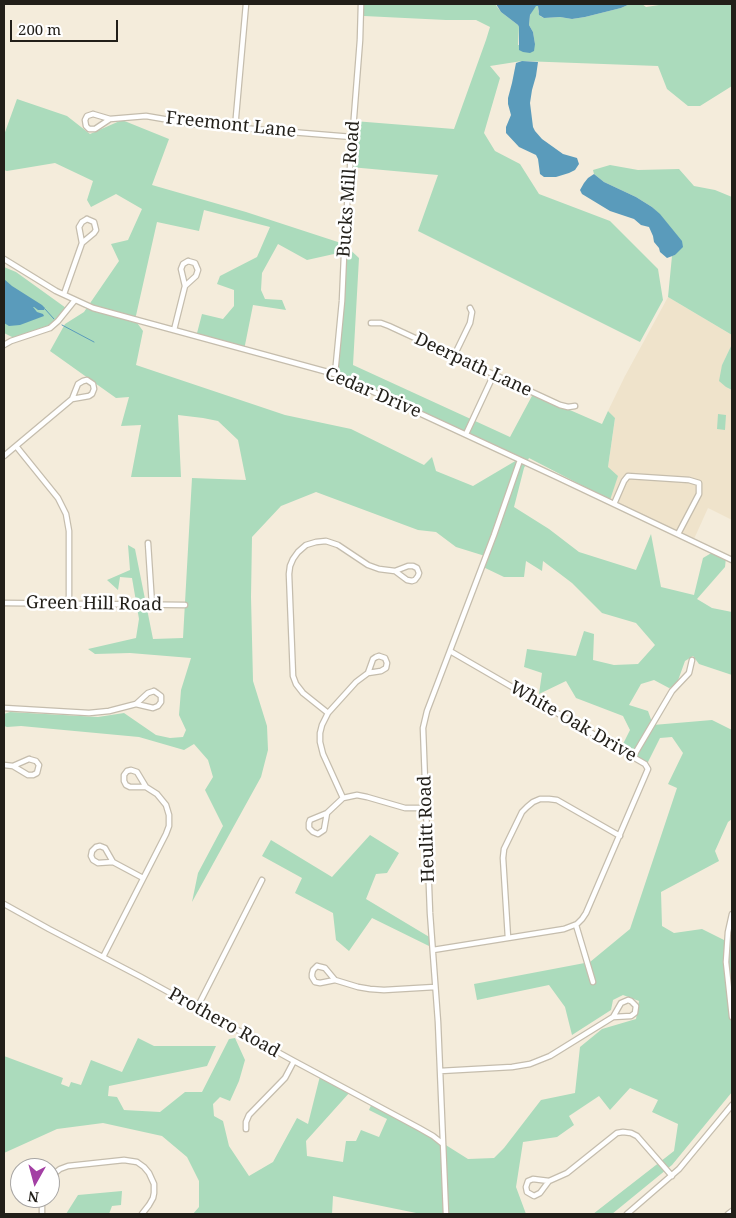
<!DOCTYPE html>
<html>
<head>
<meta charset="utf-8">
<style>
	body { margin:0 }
	#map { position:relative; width:736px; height:1218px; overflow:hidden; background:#f4ecdb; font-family:"Noto Serif",serif }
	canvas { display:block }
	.frame { position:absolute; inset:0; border:5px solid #221f19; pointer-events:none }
	.north { position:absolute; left:10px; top:1158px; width:50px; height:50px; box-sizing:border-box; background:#fff; border:1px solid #a7a5a3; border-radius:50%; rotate:187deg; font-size:14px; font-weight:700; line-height:20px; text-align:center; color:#221f19 }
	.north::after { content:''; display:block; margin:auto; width:18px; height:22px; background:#a33fa4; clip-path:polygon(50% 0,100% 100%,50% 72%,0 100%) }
	.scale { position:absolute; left:10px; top:20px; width:108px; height:22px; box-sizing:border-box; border:2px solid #221f19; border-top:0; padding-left:6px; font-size:15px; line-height:18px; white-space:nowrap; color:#221f19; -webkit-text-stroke:4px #fff; paint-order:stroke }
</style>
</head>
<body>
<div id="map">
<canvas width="736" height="1218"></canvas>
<div class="frame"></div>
<div class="north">N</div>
<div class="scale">200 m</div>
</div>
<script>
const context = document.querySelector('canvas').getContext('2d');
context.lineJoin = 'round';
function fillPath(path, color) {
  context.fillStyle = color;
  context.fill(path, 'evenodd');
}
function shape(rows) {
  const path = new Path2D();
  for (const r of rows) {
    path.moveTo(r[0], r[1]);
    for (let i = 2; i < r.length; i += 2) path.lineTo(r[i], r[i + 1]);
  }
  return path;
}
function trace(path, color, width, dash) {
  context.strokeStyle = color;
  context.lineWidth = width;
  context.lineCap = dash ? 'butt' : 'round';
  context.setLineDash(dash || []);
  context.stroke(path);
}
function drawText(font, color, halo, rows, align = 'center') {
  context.font = font + ' "Noto Serif",serif';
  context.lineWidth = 5;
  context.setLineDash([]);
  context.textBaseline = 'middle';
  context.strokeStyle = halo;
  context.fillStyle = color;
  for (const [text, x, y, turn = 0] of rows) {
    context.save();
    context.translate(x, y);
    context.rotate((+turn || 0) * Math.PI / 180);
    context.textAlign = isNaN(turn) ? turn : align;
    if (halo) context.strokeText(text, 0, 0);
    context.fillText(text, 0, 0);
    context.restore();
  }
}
fillPath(shape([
	[668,297,732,335,732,344,722,365,726,387,732,390,732,520,708,508,694,539,610,500,608,467,615,419,608,411,625,376]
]), '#efe3cb');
fillPath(shape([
	[364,4,495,4,501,12,518,25,519,27,518,45,535,44,533,32,529,25,530,15,535,6,538,6,538,11,540,16,544,18,560,17,572,19,585,17,621,8,630,4,642,4,646,7,659,5,660,4,732,4,732,86,700,106,688,106,667,89,658,66,522,61,490,66,500,78,484,133,495,151,520,164,539,194,610,221,658,269,663,300,640,342,418,231,438,175,350,167,354,121,454,129,486,40,490,27,476,20,446,20,364,16],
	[17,99,67,116,90,134,122,120,169,139,152,185,246,212,344,244,359,258,353,365,510,437,533,394,602,424,608,411,615,418,608,467,618,476,610,500,529,458,524,468,514,507,549,529,579,552,636,570,651,534,661,587,694,595,703,558,713,552,726,558,725,567,697,599,712,608,732,612,732,675,699,664,693,656,685,661,676,686,669,688,654,680,641,684,629,705,648,711,653,725,712,720,732,730,732,819,728,822,715,851,719,861,661,892,662,926,674,933,702,929,726,941,732,927,732,1092,672,1165,612,1214,593,1214,674,1151,678,1124,652,1112,658,1100,630,1088,610,1110,599,1096,569,1116,574,1125,557,1137,523,1142,516,1187,526,1214,421,1214,333,1196,332,1214,193,1214,199,1207,199,1181,187,1157,162,1136,103,1123,57,1129,4,1153,4,1056,63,1078,61,1084,69,1087,71,1082,81,1085,91,1060,122,1072,138,1038,154,1046,216,1046,207,1066,109,1086,108,1096,117,1097,124,1110,160,1112,185,1092,202,1092,229,1039,235,1038,245,1060,239,1081,230,1101,220,1097,213,1104,214,1116,223,1121,229,1146,249,1176,273,1162,297,1118,308,1124,320,1076,350,1092,306,1141,307,1156,343,1162,346,1141,356,1141,361,1130,379,1137,387,1119,369,1110,372,1103,441,1142,468,1159,494,1158,504,1148,541,1100,575,1093,580,1047,602,1029,636,1019,639,1001,623,995,613,1000,611,1010,572,1035,565,1007,549,985,477,1000,474,984,590,962,630,929,677,788,668,784,683,753,672,737,660,738,646,766,620,750,630,730,623,716,576,698,566,681,539,694,542,673,524,667,527,649,576,656,584,631,594,634,593,660,614,665,638,664,655,645,636,623,602,613,572,583,543,561,542,571,526,561,524,577,504,577,481,566,485,556,456,547,436,532,418,530,316,492,281,506,252,537,251,597,253,681,267,726,268,750,261,777,192,902,198,873,223,826,205,790,213,777,208,760,194,744,184,750,139,737,21,726,7,727,4,726,4,714,10,712,98,717,124,713,156,735,170,738,183,737,186,730,179,715,181,690,191,658,130,653,95,654,88,649,136,638,139,619,132,578,120,577,118,590,107,580,130,570,128,545,135,549,153,639,183,638,192,478,246,480,238,440,218,421,203,418,178,415,181,477,131,477,141,425,121,426,129,397,116,398,50,351,65,324,84,312,119,261,111,244,128,240,142,209,116,194,91,207,87,200,93,181,55,163,7,171,4,170,4,135],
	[204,210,270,227,257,257,220,276,217,284,234,290,234,306,223,319,202,314,196,337,244,350,253,305,286,310,282,300,265,299,261,290,262,273,278,244,307,260,343,252,336,376,517,460,473,486,436,471,432,457,424,465,351,429,285,415,136,365,143,331,135,320,157,222,199,231],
	[610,165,638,170,679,169,694,186,715,190,732,197,732,335,668,297,672,256,675,255,682,242,660,215,652,207,636,197,604,182,594,174,593,170],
	[4,267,16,272,66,308,63,313,53,324,44,328,12,338,12,337,4,333],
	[732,344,732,390,726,387,719,381,722,365],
	[718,414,726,415,725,430,717,429],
	[370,835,399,853,387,873,376,874,366,899,431,938,431,947,372,918,349,951,336,940,333,913,295,893,302,878,262,856,271,840,332,877],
	[122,1191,121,1205,112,1206,109,1214,66,1214,78,1195]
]), '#abdbbc');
fillPath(shape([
	[496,4,630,4,621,8,585,17,572,19,560,17,544,18,539,15,538,6,536,6,530,15,529,25,533,32,535,44,534,51,530,53,523,52,519,50,519,27,518,25,501,12],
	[522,61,538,62,536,76,532,90,530,103,533,127,535,131,542,139,563,154,577,158,579,164,575,170,569,173,556,177,544,177,540,174,538,159,536,155,519,147,506,133,506,127,511,115,508,104,508,98,512,83,516,63],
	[594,174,604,182,636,197,652,207,660,214,682,241,683,247,675,255,667,258,660,252,659,248,654,242,653,236,649,227,641,225,634,219,610,211,582,194,580,190,584,183,588,178],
	[4,279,12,286,42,305,45,308,44,310,38,310,34,307,33,307,37,312,43,314,44,316,20,325,9,326,4,323]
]), '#5a9bbb');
trace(shape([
	[45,309,54,319],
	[62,325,94,342]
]), '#5a9bbb', 1);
const minor = shape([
	[93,114,110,119,95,129,89,129,86,126,85,120,87,116,93,114],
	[110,119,146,116,193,124,352,137],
	[235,128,246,4],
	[87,219,94,222,96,230,94,233,82,243,79,227,82,222,87,219],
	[4,259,56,291,93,308,335,374,557,477,732,560],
	[188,261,195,263,198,270,196,276,185,286,181,269,183,264,188,261],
	[64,294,82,243],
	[371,323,381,323,389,326,560,405,568,407,575,406],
	[174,330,185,286],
	[4,345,11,341,50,328,58,321,75,300],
	[454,356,470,323,472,312,470,308],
	[335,374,342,301,345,232,360,40,361,4],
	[87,380,93,384,94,389,92,394,89,396,72,399,78,384,83,381,87,380],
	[466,434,494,374],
	[16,446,58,498,66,514,69,531,69,603],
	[4,456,72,399],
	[614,504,624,481,628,476,689,480,699,483,699,494,678,534],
	[148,543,152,605],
	[408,566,413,566,417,568,419,573,418,576,415,580,412,581,407,580,395,571,408,566],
	[4,603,185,605],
	[379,656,385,658,387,663,386,668,381,671,368,673,373,659,376,657,379,656],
	[154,691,157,693,161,696,161,702,158,706,153,708,136,704,148,693,154,691],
	[4,708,89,713,109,711,136,704],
	[328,713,303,693,296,684,293,676,289,574,290,566,293,559,298,552,306,545,316,542,326,541,338,545,368,565,379,569,395,571],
	[633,757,672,691,689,673,692,660],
	[29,759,36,761,39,765,37,773,33,775,28,775,13,766,29,759],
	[4,765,13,766],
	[131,770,137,772,146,787,130,787,126,785,124,781,124,775,127,771,131,770],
	[343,798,323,754,320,742,320,733,322,725,328,713,356,682,368,673],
	[327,813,343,798,357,795,367,797,405,808,426,808],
	[327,813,324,830,318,834,313,832,309,828,309,823,310,820,327,813],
	[100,846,105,848,113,862,98,863,93,860,91,856,92,851,96,847,100,846],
	[113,862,143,878],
	[4,904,49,929,141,977,294,1061,419,1128,433,1136,443,1144],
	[732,914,728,932,726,962,732,1017],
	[576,925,593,982],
	[508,938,503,858,504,849,522,812,527,807,533,802,540,799,549,799,557,800,620,836],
	[433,950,564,929,577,924,582,919,586,913,648,769,645,764,450,651],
	[103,957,166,834,169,826,169,815,166,805,157,794,146,787],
	[317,966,325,968,335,980,320,983,315,982,312,977,312,974,313,970,317,966],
	[335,980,358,987,370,989,384,990,435,987],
	[628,1000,631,1001,636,1006,635,1013,631,1016,613,1017,621,1003,628,1000],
	[197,1008,262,880],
	[440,1071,512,1067,530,1064,550,1056,613,1017],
	[246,1129,246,1122,249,1115,285,1078,294,1061],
	[50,1177,60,1169,68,1166,124,1160,137,1162,144,1167,149,1173,154,1184,154,1193,153,1198,149,1205,142,1214],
	[533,1179,549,1181,540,1193,534,1196,527,1192,526,1187,528,1181,533,1179],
	[549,1181,567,1173,617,1133,623,1132,631,1133,637,1136,672,1176],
	[42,1198,42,1214],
	[446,1214,438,1022,430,913,423,728,427,711,494,535,520,460],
	[627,1214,679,1169,732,1105],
	[728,1214,732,1211]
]);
trace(minor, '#c5bdad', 7);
trace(minor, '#fff', 4.5);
drawText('18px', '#221f19', '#fff', [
	["Freemont Lane",231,125,6],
	["Bucks Mill Road",349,189,-86],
	["Deerpath Lane",473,365,25],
	["Cedar Drive",373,393,23],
	["Green Hill Road",94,604,1],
	["White Oak Drive",573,722,30],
	["Heulitt Road",427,829,-92],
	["Prothero Road",224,1023,29]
]);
</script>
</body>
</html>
